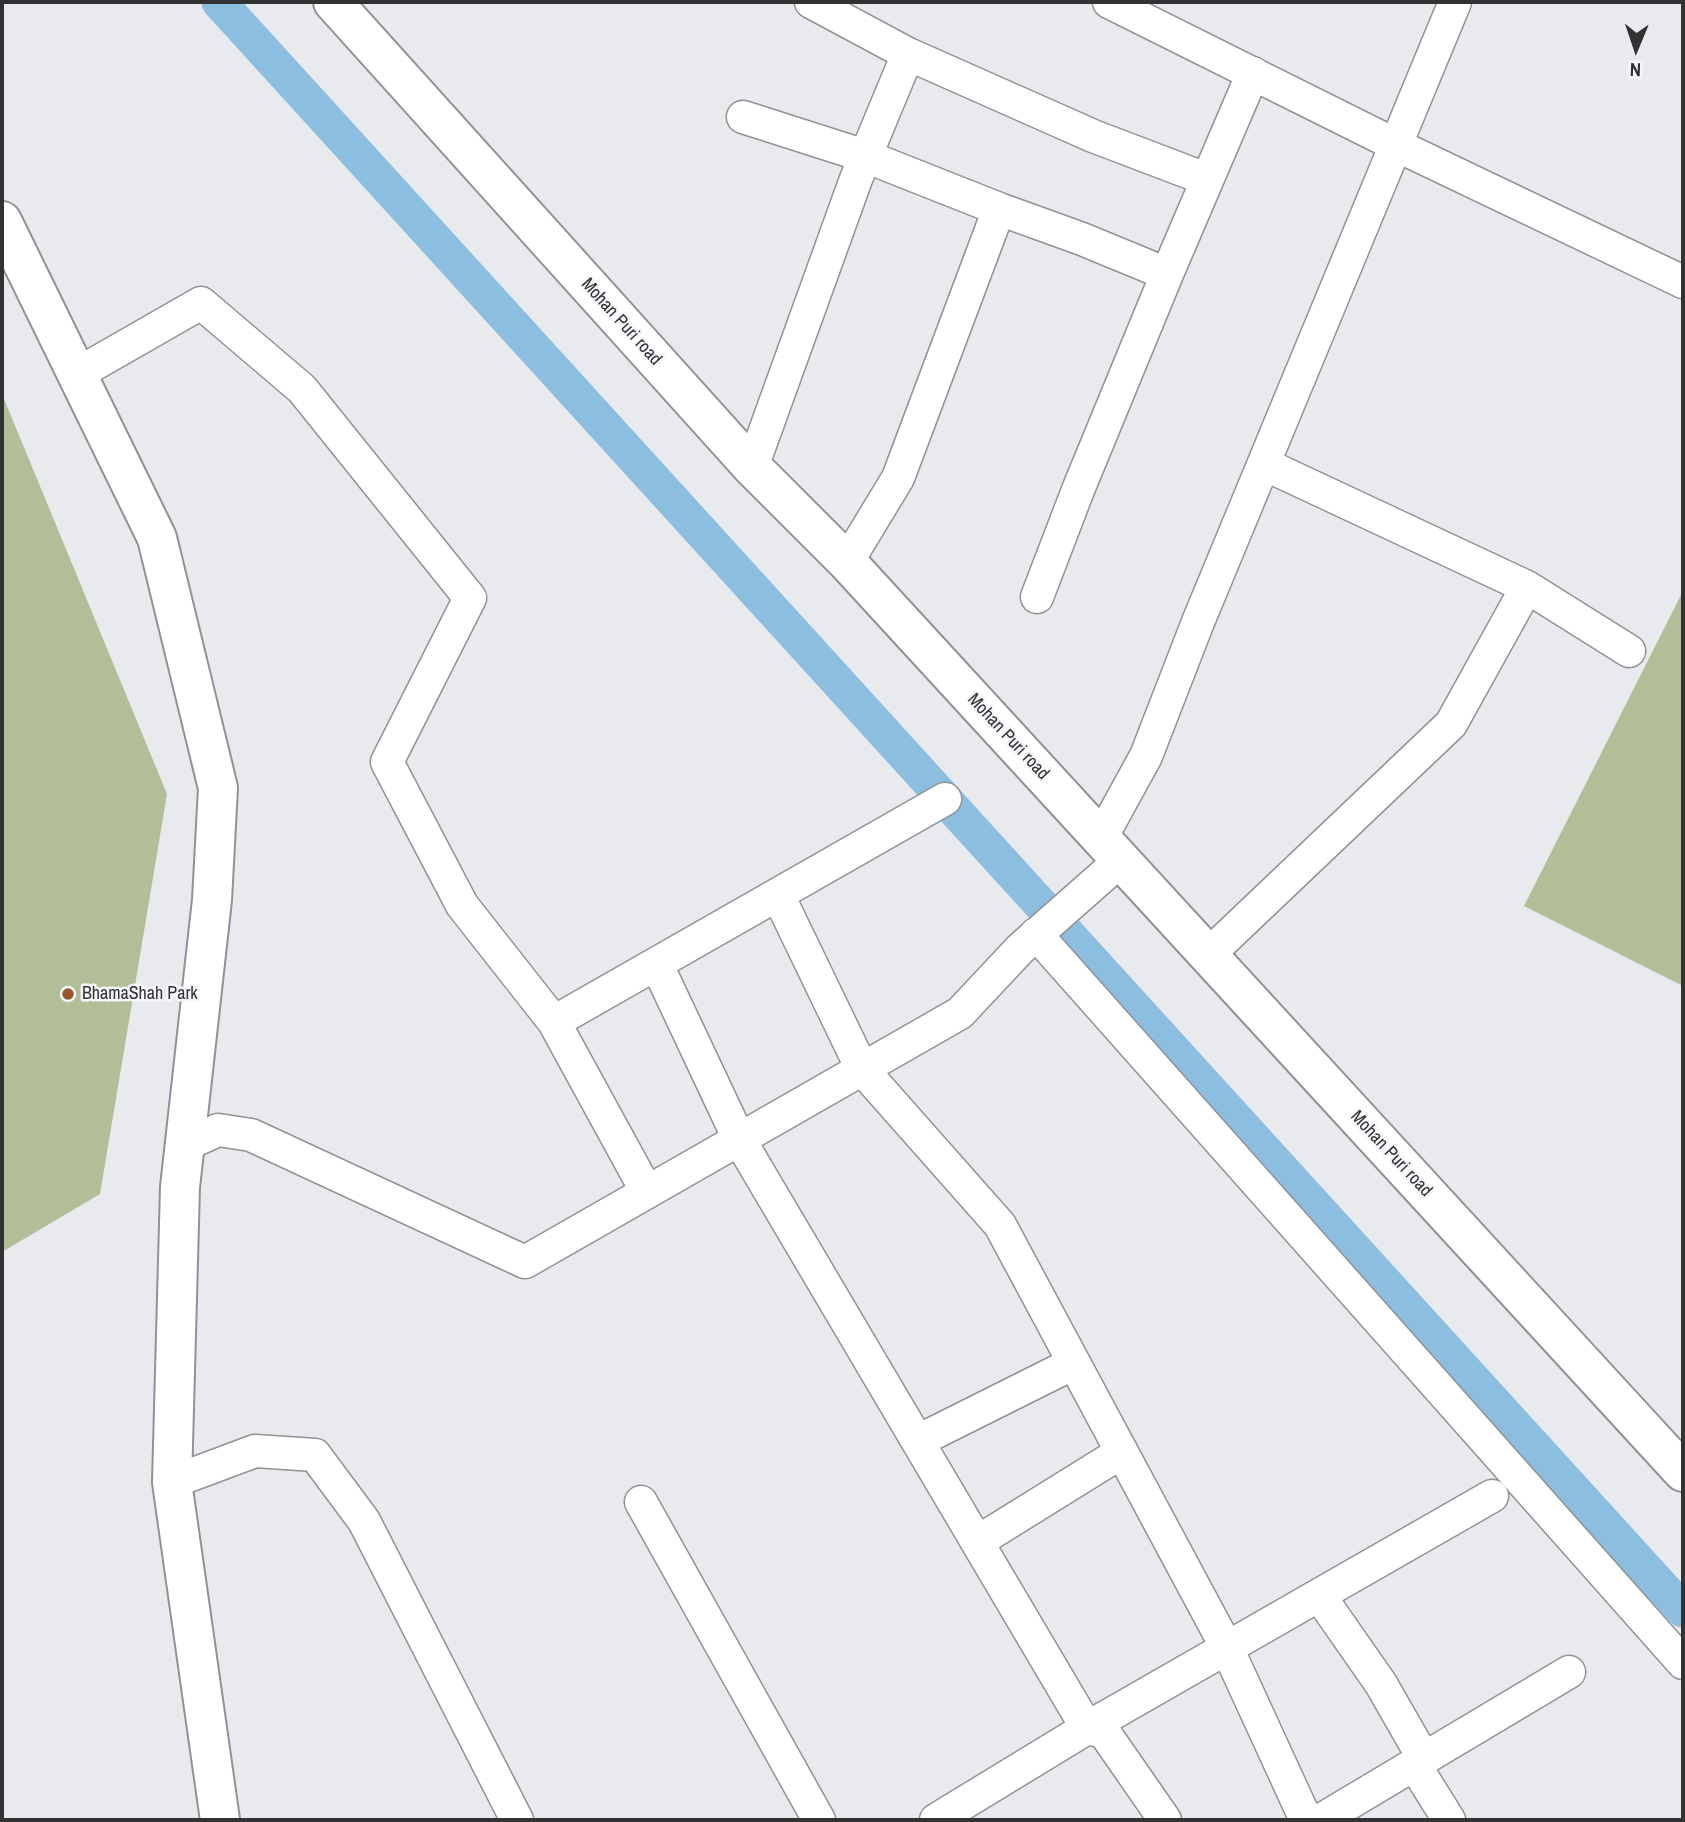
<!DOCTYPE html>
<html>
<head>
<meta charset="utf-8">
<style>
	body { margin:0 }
	#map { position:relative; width:1685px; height:1822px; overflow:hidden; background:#e9eaee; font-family:"Archivo Narrow",sans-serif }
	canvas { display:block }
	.frame { position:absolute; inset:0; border:4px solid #313233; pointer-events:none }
	.north { position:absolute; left:1601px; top:14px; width:70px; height:70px; -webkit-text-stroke:5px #f6f7fb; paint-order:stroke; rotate:182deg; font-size:19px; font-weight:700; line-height:28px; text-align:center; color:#313233 }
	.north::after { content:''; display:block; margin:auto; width:24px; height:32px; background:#313233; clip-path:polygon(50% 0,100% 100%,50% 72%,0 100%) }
</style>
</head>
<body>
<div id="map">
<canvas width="1685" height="1822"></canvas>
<div class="frame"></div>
<div class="north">N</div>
</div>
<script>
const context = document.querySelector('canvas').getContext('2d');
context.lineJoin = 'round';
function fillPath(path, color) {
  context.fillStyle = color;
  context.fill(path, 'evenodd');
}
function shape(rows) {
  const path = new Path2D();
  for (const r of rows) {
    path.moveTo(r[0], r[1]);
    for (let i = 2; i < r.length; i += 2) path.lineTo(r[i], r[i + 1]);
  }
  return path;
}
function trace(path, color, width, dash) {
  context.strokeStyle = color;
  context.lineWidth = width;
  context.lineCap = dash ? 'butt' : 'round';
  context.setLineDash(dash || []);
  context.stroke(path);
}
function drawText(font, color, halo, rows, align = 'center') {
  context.font = font + ' "Archivo Narrow",sans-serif';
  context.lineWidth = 5;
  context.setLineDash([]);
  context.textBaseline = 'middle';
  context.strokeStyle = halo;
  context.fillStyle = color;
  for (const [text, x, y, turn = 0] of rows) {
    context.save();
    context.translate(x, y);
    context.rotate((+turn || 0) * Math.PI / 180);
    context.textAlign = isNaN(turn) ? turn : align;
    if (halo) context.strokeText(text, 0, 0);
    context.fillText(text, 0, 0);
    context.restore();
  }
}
fillPath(shape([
	[2,394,167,794,100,1194,2,1252],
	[1683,591,1683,986,1524,906]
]), '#b2be97');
trace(shape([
	[219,2,1683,1610]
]), '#8bbedf', 35);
const street = shape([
	[1109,2,1396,145,1683,282],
	[908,54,1093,136,1206,179],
	[743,117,865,156,999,209,1082,239,1167,274,1078,490,1037,597],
	[1167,274,1253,73],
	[77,374,201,303,302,389,470,598,387,762,462,905,554,1022,647,1192],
	[752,467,856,179,908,54,811,2],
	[847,562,898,478,999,209],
	[1527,587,1629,651],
	[1101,838,1146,756,1198,622,1455,2],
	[778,895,862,1069,1000,1225,1227,1648,1306,1820],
	[1036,934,1683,1663],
	[1208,955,1451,724,1527,587,1264,464],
	[657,965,739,1139,1087,1728,1492,1496],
	[554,1022,945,799],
	[185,1145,218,1130,251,1135,525,1262,960,1013,1020,949,1121,860],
	[918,1441,1074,1363],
	[172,1482,255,1451,315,1455,364,1521,517,1820],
	[641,1502,819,1820],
	[977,1542,1122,1452],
	[1319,1595,1381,1684,1424,1759],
	[1414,1764,1449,1820],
	[936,1820,1087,1728,1104,1732,1165,1820],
	[1321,1820,1569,1672]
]);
const secondary = shape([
	[333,2,752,467,847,562,1683,1472],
	[2,221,157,538,218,788,212,900,180,1187,172,1482,220,1820]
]);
trace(street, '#909295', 35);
trace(secondary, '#909295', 42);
trace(street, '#fff', 32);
trace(secondary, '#fff', 38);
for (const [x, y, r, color] of [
	[68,994,7,"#9b552c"]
]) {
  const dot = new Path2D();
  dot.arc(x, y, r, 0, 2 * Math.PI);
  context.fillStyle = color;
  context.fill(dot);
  trace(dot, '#f6f7fb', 2.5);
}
drawText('18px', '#313233', '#f6f7fb', [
	["Mohan Puri road",621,322,48],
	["Mohan Puri road",1008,737,47],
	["Mohan Puri road",1391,1154,47]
]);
drawText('18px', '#313233', '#f6f7fb', [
	["BhamaShah Park",82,994]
], 'left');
</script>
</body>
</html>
